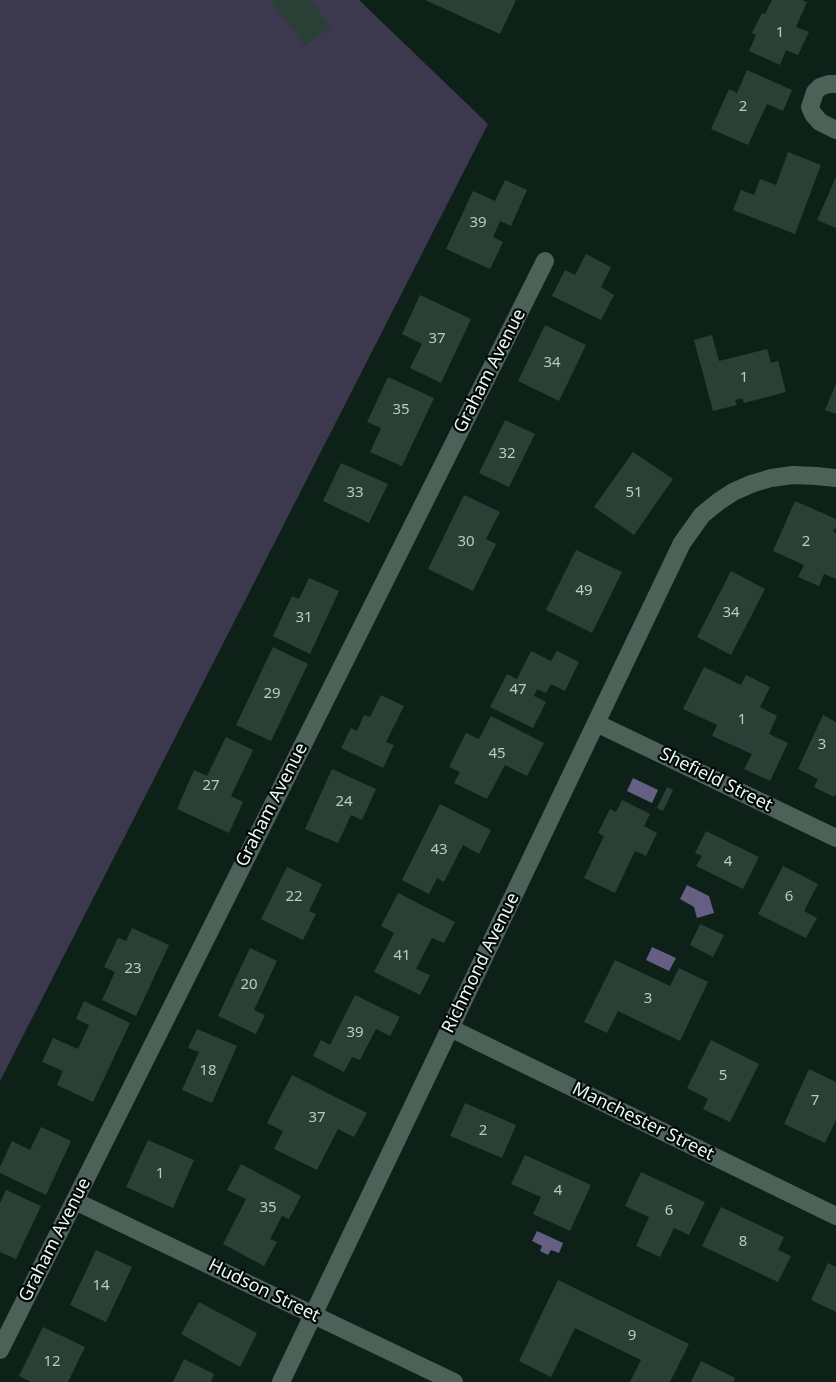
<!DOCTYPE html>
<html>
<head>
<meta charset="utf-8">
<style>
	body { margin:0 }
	canvas { display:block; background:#0d2119 }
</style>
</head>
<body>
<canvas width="836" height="1382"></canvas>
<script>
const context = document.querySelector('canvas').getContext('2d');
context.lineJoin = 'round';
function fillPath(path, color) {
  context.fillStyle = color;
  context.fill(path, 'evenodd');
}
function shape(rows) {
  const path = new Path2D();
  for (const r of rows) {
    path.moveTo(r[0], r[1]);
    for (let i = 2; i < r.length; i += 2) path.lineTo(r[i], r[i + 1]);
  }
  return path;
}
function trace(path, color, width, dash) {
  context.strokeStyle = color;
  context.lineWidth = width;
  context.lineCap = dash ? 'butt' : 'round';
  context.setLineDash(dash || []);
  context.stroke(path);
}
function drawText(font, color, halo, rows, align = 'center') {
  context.font = font + ' "Noto Sans",sans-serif';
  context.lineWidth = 4.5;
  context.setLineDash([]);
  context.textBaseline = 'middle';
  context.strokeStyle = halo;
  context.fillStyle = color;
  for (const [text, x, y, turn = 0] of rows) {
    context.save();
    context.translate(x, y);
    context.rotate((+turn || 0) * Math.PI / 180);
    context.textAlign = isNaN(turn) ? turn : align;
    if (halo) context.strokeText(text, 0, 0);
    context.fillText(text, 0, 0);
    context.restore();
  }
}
fillPath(shape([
	[0,0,359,0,488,124,0,1081]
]), '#3c384d');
fillPath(shape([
	[633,778,658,790,652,803,627,791],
	[687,885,709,896,714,913,697,918,694,907,680,899],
	[652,947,676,958,669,971,646,960],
	[537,1231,563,1243,559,1253,551,1250,548,1255,540,1251,542,1246,532,1241]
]), '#665f84');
fillPath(shape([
	[274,0,310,0,331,27,305,46,272,2],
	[425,0,516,0,500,34],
	[772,0,802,0,807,2,796,27,809,32,798,55,786,50,780,65,749,51,756,35,752,33,762,13,765,14],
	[747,70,792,90,783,111,767,104,748,145,711,129,729,89,737,93],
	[788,152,821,165,795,234,733,210,741,190,754,195,760,179,776,185],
	[836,177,836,228,817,220],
	[505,180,527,190,511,226,500,221,493,237,503,242,490,269,446,249,473,191,495,201],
	[586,254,611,267,601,287,614,295,601,320,552,296,565,270,575,275],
	[420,295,471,319,441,383,410,368,422,344,402,334],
	[545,325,586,345,559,401,518,381],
	[712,335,719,361,767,349,771,363,778,361,786,392,744,403,742,398,735,400,737,405,713,411,694,340],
	[388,377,434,398,402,466,370,452,381,428,367,422],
	[836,384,836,414,825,410],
	[505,420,535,434,509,487,479,473],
	[633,452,673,479,634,535,594,507],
	[341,463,388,484,369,523,323,501],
	[464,495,500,512,486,539,496,544,473,591,428,569],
	[795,501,836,519,836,527,833,532,836,533,836,579,824,574,819,586,798,577,804,565,773,551],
	[576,550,622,572,592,633,546,610],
	[731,571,765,589,731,655,697,637],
	[309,578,339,591,310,654,273,636,292,596,299,599],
	[273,647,308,664,271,741,236,725],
	[531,651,551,661,557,651,579,662,565,691,551,684,546,693,537,689,534,696,546,702,533,728,490,707,507,674,517,679],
	[704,667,741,685,746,675,770,687,760,707,777,716,769,734,788,743,770,781,744,769,752,754,712,736,717,725,683,709],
	[381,695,404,706,386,742,394,745,383,768,341,748,351,728,357,731,364,715,370,717],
	[823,715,836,722,836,793,834,797,814,787,818,779,798,769],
	[491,716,544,743,527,776,505,765,487,799,454,783,460,772,449,767,466,733,479,739],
	[226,737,253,750,231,796,243,802,229,833,177,809,194,770,207,776],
	[332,769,376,789,362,820,351,815,338,843,305,829],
	[667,787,673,790,663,811,657,808],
	[622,800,650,814,644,826,657,833,646,856,635,851,615,893,584,878,604,836,598,833,610,809,616,812],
	[440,804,491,830,479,854,463,845,444,882,437,878,429,894,402,880],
	[706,831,759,857,743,889,696,866,702,856,695,853],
	[783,866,818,884,804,911,817,918,806,938,758,914],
	[287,867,322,884,309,911,316,914,303,940,261,919],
	[398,893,455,922,444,943,432,938,416,969,430,975,420,995,374,972,394,933,381,926],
	[700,924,724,935,713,957,690,945],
	[132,928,169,945,136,1016,102,1000,115,972,104,967,118,938,126,941],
	[250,948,277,961,254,1010,265,1015,256,1034,218,1016],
	[615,960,670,986,679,968,708,982,680,1041,618,1011,607,1033,584,1022],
	[355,995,400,1017,390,1036,376,1029,360,1060,352,1057,344,1072,313,1056,321,1040,330,1045],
	[84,1001,130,1023,93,1102,57,1085,63,1071,42,1062,53,1038,78,1049,89,1025,76,1019],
	[197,1029,237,1046,212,1103,182,1090,199,1052,188,1048],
	[711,1040,759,1064,730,1122,703,1109,708,1099,687,1088],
	[809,1069,836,1082,836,1120,825,1143,784,1124],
	[292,1075,367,1113,354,1137,338,1129,317,1170,274,1149,283,1131,267,1123],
	[465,1103,516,1125,502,1158,450,1136],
	[41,1127,71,1141,46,1195,0,1173,0,1167,12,1141,30,1150],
	[148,1140,194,1160,173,1208,126,1187],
	[525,1155,591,1185,570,1231,533,1214,541,1197,511,1184],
	[241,1164,301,1196,289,1219,282,1216,270,1239,277,1242,264,1266,223,1244,246,1199,227,1190],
	[641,1172,705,1202,689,1235,674,1228,660,1257,636,1246,649,1217,625,1206],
	[6,1190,41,1206,16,1259,0,1252,0,1203],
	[721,1207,784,1237,778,1250,791,1256,778,1282,702,1246],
	[96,1250,132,1267,106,1322,70,1305],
	[828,1263,836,1267,836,1312,811,1300],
	[558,1280,689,1344,670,1382,630,1382,641,1360,575,1328,551,1377,519,1361],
	[199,1302,257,1333,240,1367,181,1334],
	[43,1327,85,1347,68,1382,31,1382,19,1376],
	[184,1359,214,1374,211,1382,173,1382],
	[701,1361,735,1378,733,1382,691,1382]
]), '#2a3f35');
trace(shape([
	[836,84,829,84,820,87,815,92,810,107,813,114,820,122,836,130],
	[596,723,836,838],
	[450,1028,836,1216],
	[75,1201,454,1382],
	[0,1350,545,261],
	[281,1382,682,543,702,515,718,502,733,492,751,484,771,478,793,475,816,476,836,478]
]), '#4c6258', 18);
drawText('15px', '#bbcac3', null, [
	["1",780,33],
	["2",743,107],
	["39",478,223],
	["37",437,339],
	["34",552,363],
	["1",744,378],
	["35",401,410],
	["32",507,454],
	["33",355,493],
	["51",634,493],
	["30",466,542],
	["2",806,542],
	["49",584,591],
	["34",731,613],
	["31",304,618],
	["47",518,690],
	["29",272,694],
	["1",742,720],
	["3",822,745],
	["45",497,754],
	["27",211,786],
	["24",344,802],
	["43",439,850],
	["4",728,862],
	["22",294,897],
	["6",789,897],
	["41",402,956],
	["23",133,969],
	["20",249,985],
	["3",648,999],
	["39",355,1033],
	["18",208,1071],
	["5",723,1076],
	["7",815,1101],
	["37",317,1118],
	["2",483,1131],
	["1",160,1174],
	["4",558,1191],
	["35",268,1208],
	["6",669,1211],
	["8",743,1242],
	["14",101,1286],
	["9",632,1336],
	["12",52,1362]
]);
drawText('18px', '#ebf8f2', '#030906', [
	["Graham Avenue",490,371,-63],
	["Shefield Street",716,780,26],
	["Graham Avenue",272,805,-63],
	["Richmond Avenue",481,963,-64],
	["Manchester Street",643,1122,26],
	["Graham Avenue",55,1240,-63],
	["Hudson Street",264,1291,26]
]);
</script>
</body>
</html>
